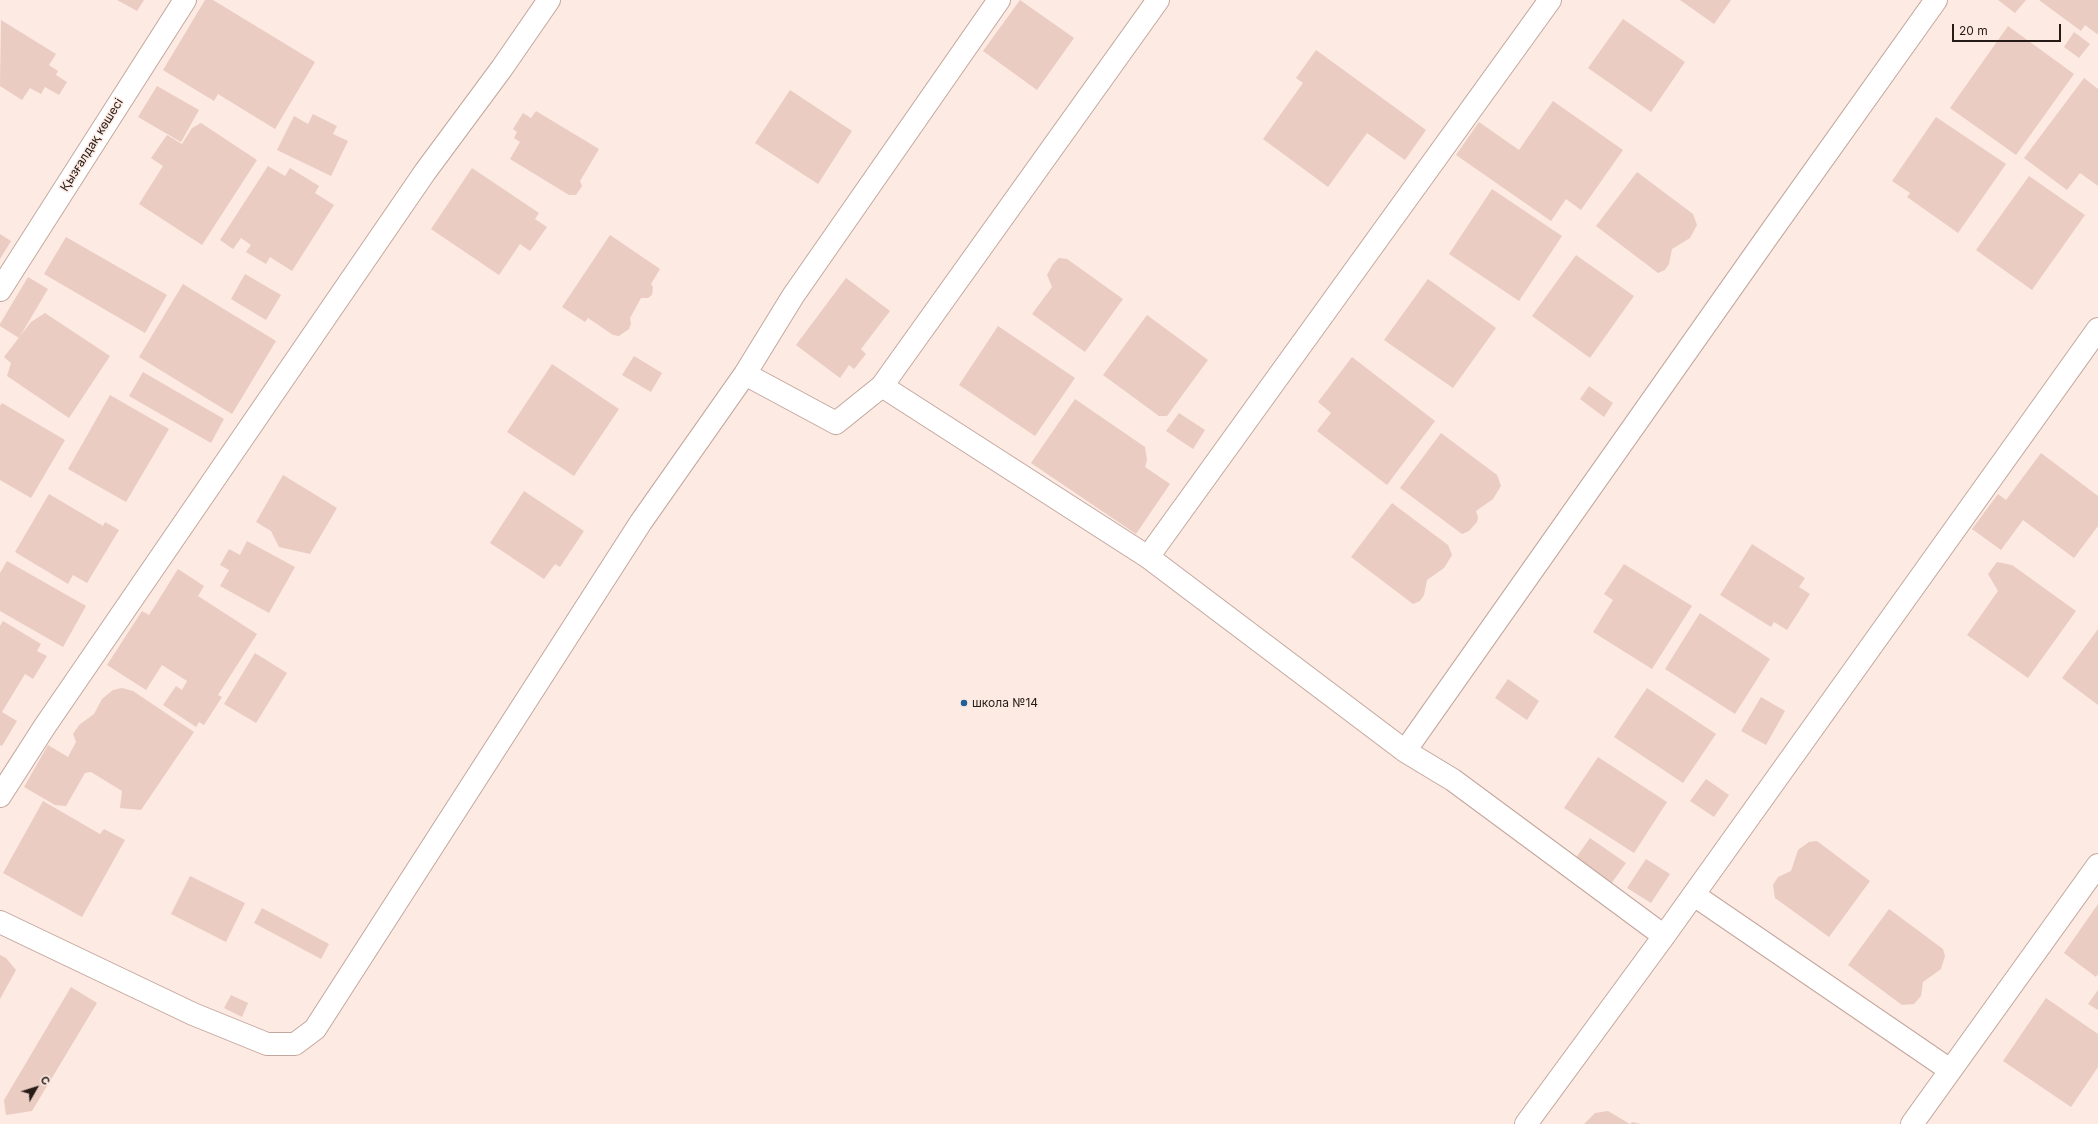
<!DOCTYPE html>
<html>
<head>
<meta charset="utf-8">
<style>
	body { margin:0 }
	#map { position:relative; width:2098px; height:1124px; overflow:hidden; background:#fceae3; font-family:Inter,sans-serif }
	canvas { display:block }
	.north { position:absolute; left:16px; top:1068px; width:40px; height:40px; -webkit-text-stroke:3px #fceae3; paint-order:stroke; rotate:51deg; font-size:11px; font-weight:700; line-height:16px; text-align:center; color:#261b17 }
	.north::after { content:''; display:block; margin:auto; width:14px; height:18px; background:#261b17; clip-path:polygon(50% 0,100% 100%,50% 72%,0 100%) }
	.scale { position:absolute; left:1952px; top:24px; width:109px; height:18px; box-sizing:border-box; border:2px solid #261b17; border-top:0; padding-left:5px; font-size:12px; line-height:14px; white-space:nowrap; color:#261b17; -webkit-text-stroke:3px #fceae3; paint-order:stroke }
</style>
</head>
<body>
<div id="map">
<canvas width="2098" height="1124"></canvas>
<div class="north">С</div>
<div class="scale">20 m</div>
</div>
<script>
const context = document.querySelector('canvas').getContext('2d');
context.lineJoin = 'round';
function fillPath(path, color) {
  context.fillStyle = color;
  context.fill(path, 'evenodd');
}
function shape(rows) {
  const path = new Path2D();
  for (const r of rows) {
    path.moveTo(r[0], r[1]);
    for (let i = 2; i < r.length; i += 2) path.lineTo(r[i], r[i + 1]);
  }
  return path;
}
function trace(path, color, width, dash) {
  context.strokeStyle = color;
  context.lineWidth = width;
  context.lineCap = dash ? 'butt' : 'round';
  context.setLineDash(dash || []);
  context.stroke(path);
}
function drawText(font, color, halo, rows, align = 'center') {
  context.font = font + ' Inter,sans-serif';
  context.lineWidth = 3;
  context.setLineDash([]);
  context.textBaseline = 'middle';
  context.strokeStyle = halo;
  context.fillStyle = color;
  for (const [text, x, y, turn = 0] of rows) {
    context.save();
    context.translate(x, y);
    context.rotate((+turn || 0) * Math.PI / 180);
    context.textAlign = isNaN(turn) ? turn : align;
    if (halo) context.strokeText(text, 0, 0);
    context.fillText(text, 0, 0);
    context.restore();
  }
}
fillPath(shape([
	[117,0,144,0,137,11],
	[205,0,213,0,315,62,275,129,218,94,214,101,163,70],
	[1020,0,1074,38,1037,90,983,51],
	[1680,0,1731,0,1714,24],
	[1998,0,2026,0,2015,13],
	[2039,0,2098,0,2098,33,2097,34,2085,25,2081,31],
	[1623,19,1685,62,1651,112,1588,68],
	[1,20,56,54,49,65,58,71,56,75,67,82,59,95,45,87,41,94,30,88,22,100,0,86],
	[2008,26,2074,74,2016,155,1950,108],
	[2074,32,2090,44,2079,58,2064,47],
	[1316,50,1426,130,1405,160,1367,133,1328,187,1263,139,1303,83,1296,78],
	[2084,78,2098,89,2098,186,2080,173,2067,190,2024,158],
	[157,86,199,110,181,142,138,117],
	[790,90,852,131,818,184,755,143],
	[1553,101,1623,150,1581,210,1566,199,1551,221,1456,155,1479,122,1519,150],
	[536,111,599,149,580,181,582,186,576,195,569,195,510,159,520,142,514,138,517,132,513,129,523,113,531,118],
	[313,114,337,126,333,134,348,141,331,176,277,150,294,116,308,124],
	[1936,117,2006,164,1958,233,1907,197,1910,193,1892,181],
	[201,123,257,160,202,245,139,204,163,166,151,158,167,135,182,144,192,128],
	[268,166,285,176,290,168,319,186,315,193,334,205,292,271,270,257,266,264,246,252,251,245,241,238,233,249,220,240],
	[472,168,539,213,535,219,547,227,530,251,520,244,499,275,431,229],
	[1637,172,1693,214,1697,225,1690,238,1672,249,1669,264,1665,270,1658,273,1596,226],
	[2029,176,2085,215,2032,290,1976,250],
	[1492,189,1562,236,1519,301,1449,254],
	[0,234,11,241,0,259],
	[610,235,660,269,651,284,653,287,652,295,648,298,641,298,630,318,631,324,629,329,619,336,613,335,588,318,585,322,562,307],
	[66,237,167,295,145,333,44,274],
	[1576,255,1634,296,1590,358,1532,316],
	[1059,258,1067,259,1123,299,1085,352,1032,314,1052,287,1047,275,1053,264],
	[245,274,281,295,266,320,231,299],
	[28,277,48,289,19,338,0,326,0,324],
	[846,278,890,311,861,349,866,354,854,369,849,365,840,378,796,345],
	[1428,279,1496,328,1453,388,1384,340],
	[183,284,276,341,232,414,139,357],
	[45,313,110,356,69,418,7,376,11,363,4,357,31,322],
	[1147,315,1208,360,1167,416,1159,416,1103,375],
	[998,326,1075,378,1035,436,959,385],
	[634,356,662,373,651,392,622,375],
	[1352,357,1435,421,1387,485,1317,431,1331,413,1318,402],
	[552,364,619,409,574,476,507,432],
	[143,372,224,419,211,443,129,396],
	[1589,386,1613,403,1604,417,1580,399],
	[110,395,169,429,126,502,68,469],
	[1075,399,1145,447,1147,460,1145,467,1170,484,1136,534,1031,463],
	[2,403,65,440,31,498,0,480,0,406],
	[1179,413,1205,430,1193,449,1166,431],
	[1441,433,1497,475,1501,486,1493,499,1476,511,1478,517,1477,522,1469,531,1462,534,1400,488],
	[2041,453,2098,496,2098,526,2074,558,2023,520,2001,550,1972,529,1998,494,2006,500],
	[283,475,337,508,310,554,279,547,271,531,256,522],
	[524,491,584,531,560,567,555,564,544,579,490,543],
	[49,494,103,526,105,522,119,530,87,583,73,575,68,584,15,552],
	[1392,503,1448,545,1452,555,1444,568,1427,580,1424,595,1420,601,1413,604,1351,557],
	[247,541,295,567,269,613,220,586,229,570,220,565,229,549,240,555],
	[1752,544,1805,578,1799,587,1810,594,1787,630,1774,622,1771,627,1720,595],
	[7,561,86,606,63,647,0,611,0,573],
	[1997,562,2012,565,2076,611,2028,678,1967,635,1998,591,1988,574],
	[1624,564,1692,606,1652,669,1593,632,1613,600,1604,594],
	[178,569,204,586,198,596,257,634,218,695,222,697,204,725,199,722,196,727,163,705,176,686,182,690,187,681,162,665,146,690,107,665,142,611,149,615],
	[1700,613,1770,659,1735,714,1665,669],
	[3,621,41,644,37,651,47,656,33,679,25,674,2,712,17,721,2,746,0,745,0,626],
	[2098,629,2098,705,2062,678],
	[255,653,287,673,256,723,224,704],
	[1508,679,1539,701,1527,720,1495,698],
	[122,688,133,691,194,732,141,810,120,808,122,791,91,772,85,773,66,806,55,805,24,787,48,745,68,757,76,742,73,734,79,725,94,714,102,699,113,690],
	[1647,688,1716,734,1683,783,1614,737],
	[1761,697,1785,711,1766,745,1741,731],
	[1598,757,1667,802,1634,853,1564,808],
	[1706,779,1729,795,1714,817,1690,801],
	[43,801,100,834,104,829,125,840,82,917,3,873],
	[1590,838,1626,863,1611,884,1575,859],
	[1817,841,1870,881,1829,937,1775,898,1773,885,1778,877,1791,871,1798,850,1809,842],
	[1646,859,1670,874,1651,903,1627,888],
	[190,876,245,903,226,942,171,914],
	[2098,904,2098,974,2096,977,2064,953],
	[262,908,329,944,321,959,254,923],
	[1889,909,1943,949,1945,956,1941,969,1923,982,1921,996,1914,1004,1902,1005,1848,965],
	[0,955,6,958,16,970,0,999],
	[71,987,97,1003,32,1111,6,1115,4,1100],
	[2098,990,2098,1010,2088,1004],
	[231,995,248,1003,242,1017,224,1008],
	[2046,998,2098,1034,2098,1067,2071,1107,2003,1061],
	[1608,1111,1630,1124,1632,1122,1641,1124,1584,1124,1595,1113]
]), '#eaccc2');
const minor = shape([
	[0,290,185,0],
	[745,374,836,423,882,386,1148,557,1405,751,1453,780,1664,936],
	[882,386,1158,0],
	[1148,557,1550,0],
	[1405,751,1770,233,1936,0],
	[0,796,45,726,425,172,502,68,549,0],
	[1694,895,1950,1070],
	[0,922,193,1014,267,1044,295,1044,315,1029,641,522,745,374,793,296,999,0],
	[1526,1124,1664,936,2098,329],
	[1912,1124,2098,865]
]);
trace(minor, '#c3a79d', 24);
trace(minor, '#fff', 22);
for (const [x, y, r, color] of [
	[964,703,4,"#235e95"]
]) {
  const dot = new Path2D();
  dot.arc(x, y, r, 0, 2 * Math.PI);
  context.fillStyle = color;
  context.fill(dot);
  trace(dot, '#fceae3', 1.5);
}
drawText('12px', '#261b17', '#fceae3', [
	["Қызғалдақ көшесі",92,145,-58]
]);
drawText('12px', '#261b17', '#fceae3', [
	["школа №14",972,703]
], 'left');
</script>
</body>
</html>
